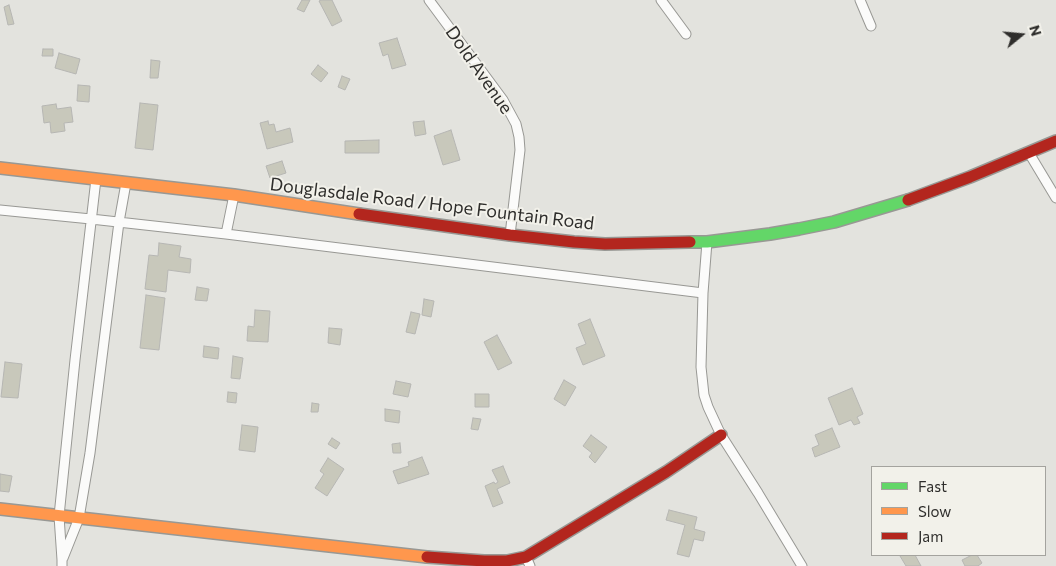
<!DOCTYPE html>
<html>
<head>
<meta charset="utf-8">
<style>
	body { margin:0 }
	#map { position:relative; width:1056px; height:566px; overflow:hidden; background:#e3e3de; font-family:Commissioner,sans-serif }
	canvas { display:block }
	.legend { position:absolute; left:871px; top:466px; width:175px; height:90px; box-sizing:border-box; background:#f2f1ea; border:1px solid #a4a39e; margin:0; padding:6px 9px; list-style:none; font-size:15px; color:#2f2e2c }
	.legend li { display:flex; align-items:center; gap:10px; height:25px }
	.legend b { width:25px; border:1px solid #a4a39e }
	.north { position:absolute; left:996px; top:10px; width:50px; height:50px; -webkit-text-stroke:4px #f2f1ea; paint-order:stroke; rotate:73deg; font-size:14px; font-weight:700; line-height:20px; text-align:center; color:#2f2e2c }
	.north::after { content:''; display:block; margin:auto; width:18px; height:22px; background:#2f2e2c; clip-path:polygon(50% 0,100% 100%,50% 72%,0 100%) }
</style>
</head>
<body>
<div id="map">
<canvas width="1056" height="566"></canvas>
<ul class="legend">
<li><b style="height:6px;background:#63d668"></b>Fast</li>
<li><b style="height:6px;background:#ff974d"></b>Slow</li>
<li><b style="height:6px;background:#b3261e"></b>Jam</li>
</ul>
<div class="north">N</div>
</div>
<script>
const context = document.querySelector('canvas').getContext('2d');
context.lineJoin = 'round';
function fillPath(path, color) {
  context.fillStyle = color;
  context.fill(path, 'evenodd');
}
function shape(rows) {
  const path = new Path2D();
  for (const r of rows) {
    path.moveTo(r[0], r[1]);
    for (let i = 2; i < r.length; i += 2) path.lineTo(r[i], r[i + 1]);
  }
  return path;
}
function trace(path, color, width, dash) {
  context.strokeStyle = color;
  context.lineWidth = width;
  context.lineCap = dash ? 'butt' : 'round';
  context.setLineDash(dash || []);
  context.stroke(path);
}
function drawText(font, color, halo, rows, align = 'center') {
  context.font = font + ' Commissioner,sans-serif';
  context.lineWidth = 4;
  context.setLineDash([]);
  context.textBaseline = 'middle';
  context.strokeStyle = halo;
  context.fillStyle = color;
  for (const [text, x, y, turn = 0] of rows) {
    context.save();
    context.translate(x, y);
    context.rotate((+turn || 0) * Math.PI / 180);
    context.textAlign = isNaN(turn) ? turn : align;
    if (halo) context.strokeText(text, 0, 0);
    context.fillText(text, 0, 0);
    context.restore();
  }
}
const building = shape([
	[302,0,310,0,304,12,297,9,302,0],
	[321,0,332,0,342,21,332,26,319,1,321,0],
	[9,5,14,24,8,25,4,7,9,5],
	[397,38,406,65,392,69,388,54,383,56,379,43,397,38],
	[43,49,53,49,53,56,42,56,43,49],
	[59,53,80,59,76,74,55,68,59,53],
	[151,60,160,61,158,78,150,78,151,60],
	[318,65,328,73,321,82,311,74,318,65],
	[342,76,350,79,345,90,338,87,342,76],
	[78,85,90,86,89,102,77,101,78,85],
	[140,103,158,105,153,150,135,148,140,103],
	[56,104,57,109,71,107,73,122,64,123,65,131,51,133,50,122,44,123,42,106,56,104],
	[268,121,269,125,274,124,276,132,290,128,293,142,267,149,260,123,268,121],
	[424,121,426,134,415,136,413,122,424,121],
	[451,130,460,160,443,165,434,136,451,130],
	[379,140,379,153,345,153,345,141,379,140],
	[282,161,286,173,270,178,266,166,282,161],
	[159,243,181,246,179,257,191,259,190,273,168,270,166,292,145,289,149,255,158,256,159,243],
	[197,287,209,289,207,301,195,300,197,287],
	[146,295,165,298,159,350,140,348,146,295],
	[424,299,434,301,431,317,422,315,424,299],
	[255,310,270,311,268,342,247,341,248,326,254,327,255,310],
	[411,312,420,314,415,334,406,332,411,312],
	[590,319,605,356,583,365,576,348,586,344,578,324,590,319],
	[329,328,342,329,340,345,328,343,329,328],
	[497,335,512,363,498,370,484,342,497,335],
	[204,346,219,348,218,359,203,357,204,346],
	[233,356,243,358,240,379,231,378,233,356],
	[5,362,22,364,18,398,1,397,5,362],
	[564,380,576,387,565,406,554,399,564,380],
	[396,381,411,384,408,397,393,394,396,381],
	[852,388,863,414,857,417,860,423,854,425,851,420,839,425,828,398,852,388],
	[228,392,237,393,236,403,227,402,228,392],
	[475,394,489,394,489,407,475,407,475,394],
	[312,403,319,404,318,412,311,412,312,403],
	[385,409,400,411,399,423,385,421,385,409],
	[473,418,481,419,478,430,471,429,473,418],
	[242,425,258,427,255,452,239,450,242,425],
	[832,428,840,447,815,457,812,448,819,445,815,435,832,428],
	[591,435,607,447,595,463,589,457,592,453,583,446,591,435],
	[332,438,340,443,336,449,328,444,332,438],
	[400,443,401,453,393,453,392,444,400,443],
	[422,457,429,474,398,484,393,471,409,466,408,462,422,457],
	[328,458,344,469,327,496,315,488,324,474,320,471,328,458],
	[503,466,510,483,497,489,503,503,493,507,485,486,494,482,495,484,498,482,492,470,503,466],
	[0,474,12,476,9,492,0,491,0,474],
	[669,510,697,517,694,529,705,532,703,541,694,539,689,557,677,554,685,525,666,520,669,510],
	[903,555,915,555,921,566,906,566,900,556,903,555],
	[972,555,977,555,982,563,978,566,965,566,962,560,972,555]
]);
fillPath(building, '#c8c8bb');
trace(building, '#b6b6b3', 1);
const street = shape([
	[429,0,503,100,516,124,519,137,520,150,510,235],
	[661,0,686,34],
	[860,0,871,26],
	[1029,153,1056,198],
	[0,210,91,219,226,234,234,195],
	[226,234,703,293],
	[707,242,703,293,701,367,704,395,708,407,721,435,758,493,802,566],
	[526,557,530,566],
	[63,558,79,518,90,453,119,222,126,183],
	[62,566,62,560,59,516,75,360,96,179]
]);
const fast = shape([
	[690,242,707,242,770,234,799,229,834,222,908,200]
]);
const slow = shape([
	[0,168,234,195,359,214],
	[0,509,427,557]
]);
const jam = shape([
	[908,200,970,177,1056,141],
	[359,214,510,235,574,242,605,244,690,242],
	[427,557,484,561,507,561,526,557,666,472,721,435]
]);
trace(street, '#989894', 11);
trace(fast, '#989894', 14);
trace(slow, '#989894', 14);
trace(jam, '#989894', 14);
trace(street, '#fbfbfa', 9);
trace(fast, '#63d668', 11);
trace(slow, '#ff974d', 11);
trace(jam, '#b3261e', 11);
drawText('18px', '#2f2e2c', '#f2f1ea', [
	["Dold Avenue",479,70,55],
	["Douglasdale Road / Hope Fountain Road",432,204,7]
]);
</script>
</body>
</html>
